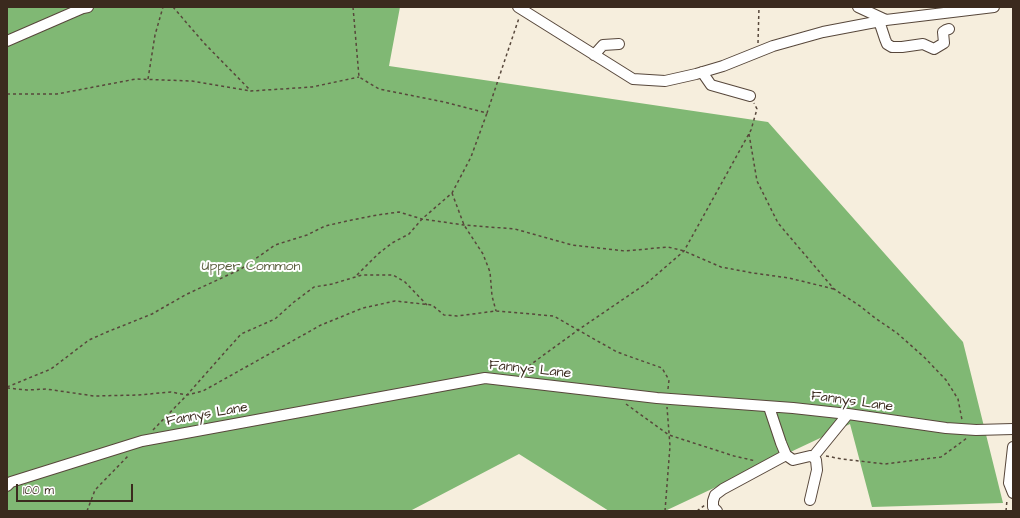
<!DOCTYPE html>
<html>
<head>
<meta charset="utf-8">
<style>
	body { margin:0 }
	#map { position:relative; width:1020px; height:518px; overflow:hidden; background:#f6eedd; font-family:"Architects Daughter",sans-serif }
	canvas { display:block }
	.frame { position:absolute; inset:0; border:8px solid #3b2a1e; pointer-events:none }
	.scale { position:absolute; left:16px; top:484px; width:117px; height:18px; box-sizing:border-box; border:2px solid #3b2a1e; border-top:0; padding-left:5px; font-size:12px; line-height:14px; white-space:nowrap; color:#3b2a1e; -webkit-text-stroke:3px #fff; paint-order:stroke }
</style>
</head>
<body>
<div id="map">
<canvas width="1020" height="518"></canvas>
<div class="frame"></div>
<div class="scale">100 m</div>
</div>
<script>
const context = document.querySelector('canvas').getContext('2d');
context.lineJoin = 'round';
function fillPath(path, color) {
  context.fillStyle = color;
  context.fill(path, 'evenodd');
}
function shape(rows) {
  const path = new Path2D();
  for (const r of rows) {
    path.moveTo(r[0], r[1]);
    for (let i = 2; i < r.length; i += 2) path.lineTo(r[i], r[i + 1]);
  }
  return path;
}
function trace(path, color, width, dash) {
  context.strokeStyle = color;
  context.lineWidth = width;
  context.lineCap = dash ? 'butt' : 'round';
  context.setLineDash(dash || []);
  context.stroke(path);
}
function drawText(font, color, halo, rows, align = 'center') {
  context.font = font + ' "Architects Daughter",sans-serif';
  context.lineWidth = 4;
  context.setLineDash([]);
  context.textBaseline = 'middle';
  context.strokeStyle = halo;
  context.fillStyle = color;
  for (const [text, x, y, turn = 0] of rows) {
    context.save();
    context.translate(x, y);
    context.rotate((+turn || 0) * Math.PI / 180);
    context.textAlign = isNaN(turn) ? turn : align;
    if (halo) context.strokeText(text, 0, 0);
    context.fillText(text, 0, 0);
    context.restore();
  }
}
fillPath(shape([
	[7,7,400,7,389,66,768,122,963,342,1003,503,872,507,850,424,665,511,609,511,519,454,410,511,7,511]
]), '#80b874');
const minor = shape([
	[518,7,633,79,665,81,696,74,723,66,773,46,823,32,886,20,994,7],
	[858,7,886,20],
	[879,21,885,39,887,44,892,47,902,47,923,44,934,49,944,43,943,32,946,30,949,29],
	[7,41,83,8,88,7],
	[594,55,603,45,619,44],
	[702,72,711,85,750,96],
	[769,407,781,443,786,455,793,460,810,456,813,457,816,460,817,470,810,500],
	[1013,447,1009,483,1013,493],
	[813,457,848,414],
	[7,486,11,482,142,441,485,378,657,398,793,408,848,414,946,428,976,430,1013,429],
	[717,511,713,507,713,501,715,495,723,489,786,455]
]);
trace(minor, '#57473b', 12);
trace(shape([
	[173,7,204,43,251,91,312,87,359,77],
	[353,7,359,77,379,89,444,102,487,113,519,18],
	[758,43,759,7],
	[148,79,155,35,163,7],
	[7,94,57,94,136,79,192,81,251,91],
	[749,134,757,181,778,223,834,289,860,306,875,318,897,333,925,358,946,380,958,399,962,420],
	[452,193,464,225,483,254,490,272,492,296,496,311],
	[357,275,378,254,392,243,409,234,422,219,452,193,471,157,487,113],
	[7,387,51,369,89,340,107,332,152,314,185,295,241,269,275,245,307,235,325,226,347,221,377,215,399,212,422,219,464,225,515,229,572,245,625,251,668,247,684,251,721,267,753,273,789,278,834,289],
	[7,388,27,390,46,389,94,396,138,395,171,392,187,395,241,334,275,319,294,302,314,287,332,284,362,275,393,275,405,282,427,305],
	[668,389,669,380,662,368,617,352,578,330,647,283,684,251,751,130,757,109,754,103],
	[626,404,669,435,734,456,756,461],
	[153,430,187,395,203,391,321,325,363,308,395,301,432,305,444,315,457,316,496,311,554,316,578,330,519,373],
	[826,456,842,459,885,464,941,457,967,438],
	[87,511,95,490,128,456],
	[665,511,670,446,667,407],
	[697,511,705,505],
	[1006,511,1007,500]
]), '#57473b', 1.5, [3, 3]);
trace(minor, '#fff', 10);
drawText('14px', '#5a5e3e', '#fff', [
	["Upper Common",251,267]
]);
drawText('14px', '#3b2a1e', '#fff', [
	["Fannys Lane",530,370,6],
	["Fannys Lane",852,402,8],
	["Fannys Lane",207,415,-10]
]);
</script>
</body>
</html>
